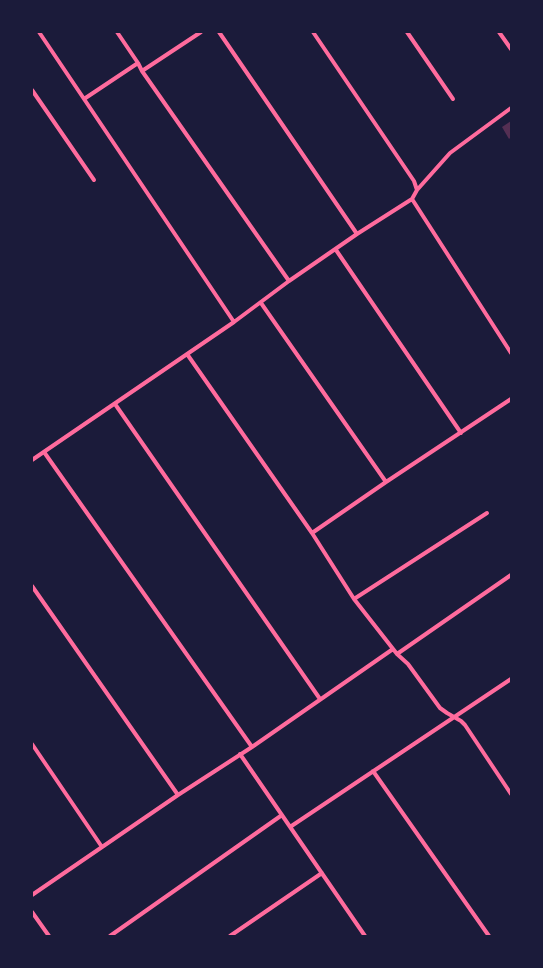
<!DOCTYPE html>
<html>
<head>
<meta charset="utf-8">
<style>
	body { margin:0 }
	#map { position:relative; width:543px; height:968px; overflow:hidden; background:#1b1b3a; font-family:Raleway,sans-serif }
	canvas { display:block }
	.frame { position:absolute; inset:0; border:33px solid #1b1b3a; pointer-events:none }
</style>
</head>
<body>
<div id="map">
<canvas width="543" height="968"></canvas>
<div class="frame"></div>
</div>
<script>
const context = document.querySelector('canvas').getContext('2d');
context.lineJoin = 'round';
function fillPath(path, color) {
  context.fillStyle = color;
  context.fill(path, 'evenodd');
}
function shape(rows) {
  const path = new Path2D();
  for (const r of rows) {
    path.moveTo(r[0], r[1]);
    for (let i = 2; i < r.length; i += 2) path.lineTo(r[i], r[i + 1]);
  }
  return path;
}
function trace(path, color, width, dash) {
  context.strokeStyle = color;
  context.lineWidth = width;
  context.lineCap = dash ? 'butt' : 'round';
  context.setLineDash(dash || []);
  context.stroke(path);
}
fillPath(shape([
	[511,121,511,137,509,139,502,127]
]), '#542f53');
trace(shape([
	[39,32,234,322],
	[117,32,138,63,142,71,289,281],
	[219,32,357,234],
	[313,32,414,181,417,190],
	[407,32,453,99],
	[499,32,511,49],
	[142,71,201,32],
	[32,90,94,180],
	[84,99,138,63],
	[412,199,511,353],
	[336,250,461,433],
	[261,303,386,482],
	[187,354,312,533,354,599,397,654,408,664,440,708,447,713,461,721,465,725,511,794],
	[115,404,320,699],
	[44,452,252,747],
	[32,460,234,322,289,281,357,234,412,199,417,190,450,153,511,108],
	[312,533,386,482,511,399],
	[32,586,178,795],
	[354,599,487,513],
	[397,654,511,575],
	[32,744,102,847],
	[240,754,365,936],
	[373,771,489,936],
	[290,827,511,679],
	[32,895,178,795,252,747,393,649],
	[32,912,49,936],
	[110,936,282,815],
	[230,936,322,873]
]), '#ff6b9d', 4);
</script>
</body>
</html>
